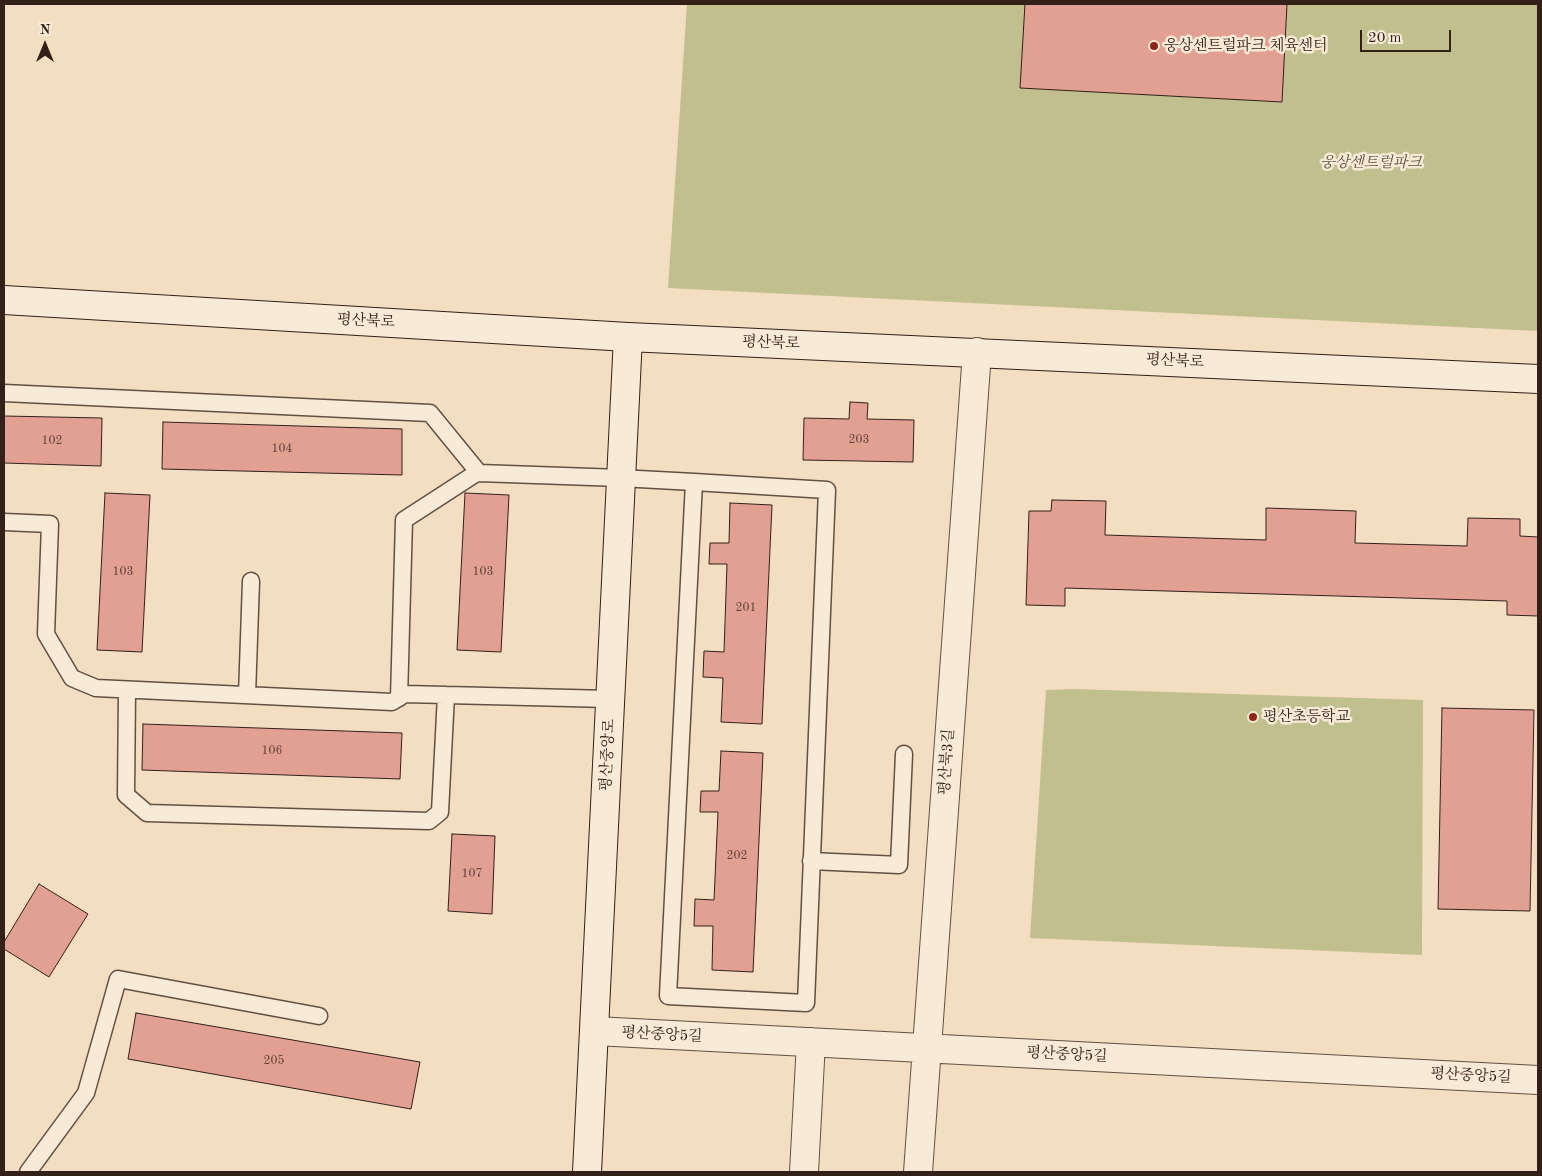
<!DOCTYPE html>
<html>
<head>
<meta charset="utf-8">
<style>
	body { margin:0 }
	#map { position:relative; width:1542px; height:1176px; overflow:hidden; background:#f3dec1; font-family:"Old Standard TT",serif }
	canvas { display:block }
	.frame { position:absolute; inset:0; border:5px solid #322019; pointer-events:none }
	.north { position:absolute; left:20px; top:20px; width:50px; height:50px; -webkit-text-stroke:4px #f7ead7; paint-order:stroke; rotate:0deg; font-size:14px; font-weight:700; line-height:20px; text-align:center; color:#322019 }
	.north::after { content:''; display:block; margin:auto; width:18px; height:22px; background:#322019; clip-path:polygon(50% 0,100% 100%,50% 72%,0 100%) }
	.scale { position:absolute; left:1360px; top:30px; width:91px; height:22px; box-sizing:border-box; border:2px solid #322019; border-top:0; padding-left:6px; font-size:15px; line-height:18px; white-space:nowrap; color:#322019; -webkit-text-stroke:4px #f7ead7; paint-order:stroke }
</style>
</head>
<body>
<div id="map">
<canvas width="1542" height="1176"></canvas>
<div class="frame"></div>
<div class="north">N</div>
<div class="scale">20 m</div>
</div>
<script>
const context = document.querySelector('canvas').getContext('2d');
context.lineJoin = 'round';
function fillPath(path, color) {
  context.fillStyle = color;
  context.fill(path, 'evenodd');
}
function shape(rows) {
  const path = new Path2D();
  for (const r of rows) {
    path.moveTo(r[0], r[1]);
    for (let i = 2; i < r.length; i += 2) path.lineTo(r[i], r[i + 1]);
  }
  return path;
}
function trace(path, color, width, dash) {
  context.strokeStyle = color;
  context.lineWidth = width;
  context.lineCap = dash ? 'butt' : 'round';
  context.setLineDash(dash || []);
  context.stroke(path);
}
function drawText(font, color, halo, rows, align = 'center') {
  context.font = font + ' "Old Standard TT","Noto Serif KR",serif';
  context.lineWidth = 5;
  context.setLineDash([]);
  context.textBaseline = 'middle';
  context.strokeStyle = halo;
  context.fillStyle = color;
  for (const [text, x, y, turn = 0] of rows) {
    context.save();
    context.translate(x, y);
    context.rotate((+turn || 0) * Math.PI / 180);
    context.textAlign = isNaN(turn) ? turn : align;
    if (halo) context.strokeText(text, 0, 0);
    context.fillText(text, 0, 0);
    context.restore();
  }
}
fillPath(shape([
	[687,4,1538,4,1538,331,668,288],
	[1074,689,1423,700,1422,955,1030,938,1046,690]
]), '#c2bf8e');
const building = shape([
	[1025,4,1287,4,1282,102,1020,88,1025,4],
	[850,402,868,403,867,419,914,420,913,462,803,460,804,418,849,419,850,402],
	[4,416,102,418,101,466,4,463,4,416],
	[163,422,402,429,402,475,162,469,163,422],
	[105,493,150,495,142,652,97,650,105,493],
	[465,493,509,495,501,652,457,650,465,493],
	[1052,500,1106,501,1105,535,1266,540,1266,508,1356,511,1355,543,1467,546,1468,518,1520,519,1520,536,1538,537,1538,616,1507,615,1507,601,1065,588,1065,606,1026,605,1029,511,1051,511,1052,500],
	[730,503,772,505,762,724,721,722,723,678,703,677,704,651,724,652,727,564,709,564,710,543,729,543,730,503],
	[1442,708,1534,710,1530,911,1438,909,1442,708],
	[143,724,402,733,400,779,142,770,143,724],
	[721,751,763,753,753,972,712,970,713,926,694,926,695,899,714,900,718,812,700,812,701,791,719,791,721,751],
	[452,834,495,836,492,914,448,911,452,834],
	[39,884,88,914,49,977,4,949,4,942,39,884],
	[136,1013,420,1062,411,1109,128,1059,136,1013]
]);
fillPath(building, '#e2a093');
trace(building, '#322019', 1);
const lane = shape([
	[4,393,430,413,479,473,620,478,694,482,827,490,806,1003,668,996,694,482],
	[4,522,50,524,46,634,72,678,96,688,392,702,405,694,610,699],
	[127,690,126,795,147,813,429,821,440,812,446,695],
	[247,695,251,581],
	[399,698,404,520,478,472],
	[811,861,899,865,904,754],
	[28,1172,86,1093,118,979,319,1016]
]);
const street = shape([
	[595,1031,1538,1080],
	[804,1172,811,1042],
	[918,1172,977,352]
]);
const secondary = shape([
	[4,300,628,337,1538,379],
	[587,1172,628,337]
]);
trace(lane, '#625043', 19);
trace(street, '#625043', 30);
trace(secondary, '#322019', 30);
trace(lane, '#f7ead7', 16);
trace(street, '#f7ead7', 28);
trace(secondary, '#f7ead7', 28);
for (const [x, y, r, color] of [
	[1154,46,5,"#8f2418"],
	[1253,717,5,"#8f2418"]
]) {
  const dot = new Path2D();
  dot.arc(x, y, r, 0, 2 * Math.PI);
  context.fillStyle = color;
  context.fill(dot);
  trace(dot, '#f7ead7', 2);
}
drawText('12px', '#5e4038', null, [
	["203",859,440],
	["102",52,441],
	["104",282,449],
	["103",123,572],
	["103",483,572],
	["201",746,608],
	["106",272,751],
	["202",737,856],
	["107",472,874],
	["205",274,1061]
]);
drawText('15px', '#322019', '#f7ead7', [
	["웅상센트럴파크 체육센터",1164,46],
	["평산초등학교",1263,717]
], 'left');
drawText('italic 15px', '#5d503c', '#f7ead7', [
	["웅상센트럴파크",1371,163]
]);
drawText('15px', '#322019', '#f7ead7', [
	["평산북로",366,321,3],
	["평산북로",771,343,2],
	["평산북로",1175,361,3],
	["평산중앙로",608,755,-87],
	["평산북3길",947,762,-86],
	["평산중앙5길",662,1035,3],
	["평산중앙5길",1067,1055,3],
	["평산중앙5길",1471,1076,3]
]);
</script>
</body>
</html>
